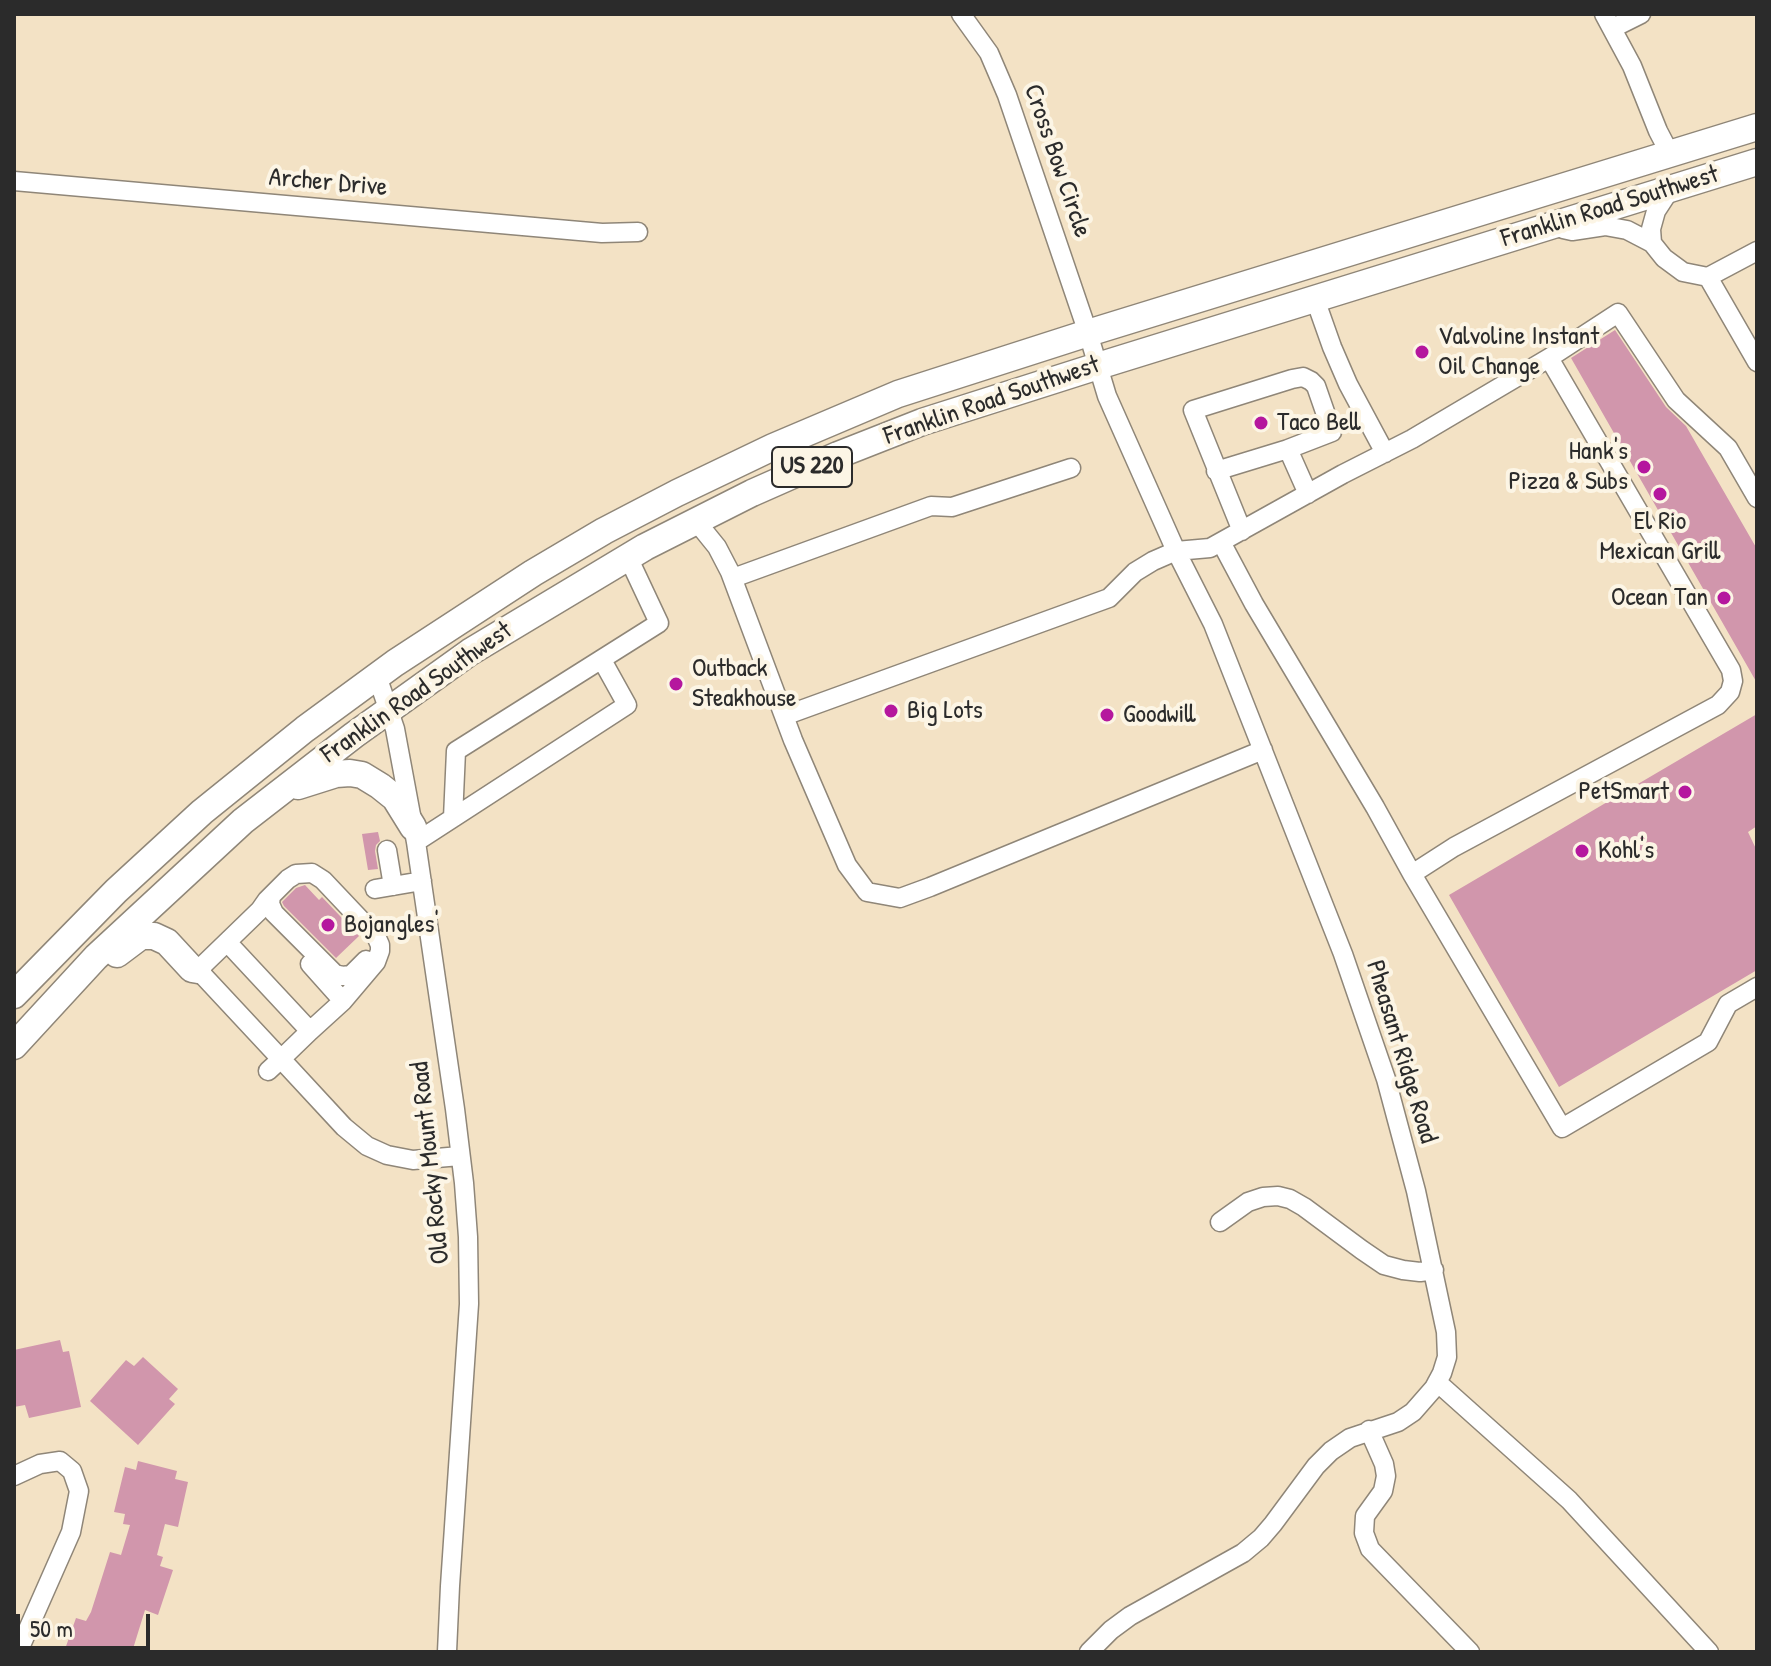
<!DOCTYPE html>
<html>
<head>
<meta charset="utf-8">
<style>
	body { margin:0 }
	#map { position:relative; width:1771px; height:1666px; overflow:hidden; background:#f3e2c5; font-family:"Patrick Hand",sans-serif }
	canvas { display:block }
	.frame { position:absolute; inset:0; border:16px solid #2b2b2b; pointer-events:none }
	.scale { position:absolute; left:16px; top:1614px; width:134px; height:36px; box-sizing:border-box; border:4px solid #2b2b2b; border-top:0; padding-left:10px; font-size:24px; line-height:28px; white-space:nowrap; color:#2b2b2b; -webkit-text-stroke:6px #fcf5e5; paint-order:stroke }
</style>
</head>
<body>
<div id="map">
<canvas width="1771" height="1666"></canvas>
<div class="frame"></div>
<div class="scale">50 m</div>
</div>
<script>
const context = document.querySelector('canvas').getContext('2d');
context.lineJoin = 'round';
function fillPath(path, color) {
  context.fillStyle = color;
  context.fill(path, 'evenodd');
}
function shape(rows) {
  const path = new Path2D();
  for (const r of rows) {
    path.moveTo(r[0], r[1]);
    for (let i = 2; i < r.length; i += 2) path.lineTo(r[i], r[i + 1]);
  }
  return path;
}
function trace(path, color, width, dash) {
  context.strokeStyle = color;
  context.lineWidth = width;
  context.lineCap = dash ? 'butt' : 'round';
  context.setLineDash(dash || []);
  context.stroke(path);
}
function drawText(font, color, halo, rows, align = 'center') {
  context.font = font + ' "Patrick Hand",sans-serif';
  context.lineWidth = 8;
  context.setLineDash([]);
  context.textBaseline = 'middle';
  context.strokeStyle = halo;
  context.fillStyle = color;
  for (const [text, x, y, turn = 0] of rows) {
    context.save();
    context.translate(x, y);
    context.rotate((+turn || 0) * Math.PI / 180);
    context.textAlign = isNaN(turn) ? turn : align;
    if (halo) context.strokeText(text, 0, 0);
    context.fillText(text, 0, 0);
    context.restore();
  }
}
fillPath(shape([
	[1615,330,1666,407,1686,426,1757,549,1757,683,1571,358],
	[1757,714,1757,826,1748,832,1757,851,1757,970,1559,1087,1449,895],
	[378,832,380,841,376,845,375,851,378,869,368,870,362,834],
	[305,885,319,900,322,897,359,936,336,958,284,906,282,902,296,888],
	[60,1340,63,1352,69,1351,81,1407,29,1418,25,1405,14,1407,14,1350],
	[143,1357,178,1389,169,1399,175,1404,138,1445,90,1401,126,1360,134,1366],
	[138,1461,177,1471,175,1479,188,1482,178,1527,165,1524,157,1555,163,1557,160,1566,173,1570,158,1615,145,1610,132,1652,64,1652,76,1618,86,1621,91,1612,110,1552,121,1555,130,1525,123,1524,125,1514,114,1512,125,1467,136,1470]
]), '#d196ac');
const minor = shape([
	[961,14,989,53,1007,95,1088,333,1107,396,1176,551,1213,624,1343,954,1386,1079,1416,1191,1446,1332,1447,1357,1442,1373,1434,1388,1413,1412,1398,1422,1350,1438,1331,1451,1316,1466,1273,1524,1261,1538,1243,1553,1130,1616,1111,1630,1089,1652],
	[1604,14,1632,66,1658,131,1670,154],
	[1613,28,1641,14],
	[14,181,602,233,638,232],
	[1563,229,1572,231,1605,226,1627,230,1652,243,1664,258,1683,272,1708,277],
	[1652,243,1651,229,1656,211,1671,188],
	[1757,251,1708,277,1757,362],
	[1315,299,1332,347,1348,384,1385,453],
	[1549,358,1618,313,1676,400,1728,448,1757,498],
	[1216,471,1288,449],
	[696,521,717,547,730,572,793,740,847,865,867,892,900,898,930,887,1263,750],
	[1242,531,1193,410,1292,379,1303,377,1311,381,1316,386,1332,432,1288,449,1308,494],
	[733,578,931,506,952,507,1071,468],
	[377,676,395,729,416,842,455,1109,464,1183,468,1237,469,1304,450,1586,447,1652],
	[784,716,1109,598,1135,572,1153,561,1176,551,1210,548,1343,474,1412,439,1549,358,1731,670,1733,681,1730,692,1718,705,1454,847,1412,874,1375,807,1254,604,1221,542],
	[453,818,627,705,602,660],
	[416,842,453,818,456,751,659,623,628,557],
	[387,850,393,886],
	[1412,874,1562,1128,1708,1042,1728,1004,1757,987],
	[375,889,422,881],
	[271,896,270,904,274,913,335,974,342,976,351,975,366,960],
	[227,942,310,1031],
	[310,964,343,1001],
	[268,1071,281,1059,310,1031,343,1001,376,962,380,951,380,945,376,936,323,880,312,873,296,874,288,879,267,900,260,910,198,970,281,1059,344,1127,367,1146,387,1155,413,1160,460,1156],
	[1220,1222,1248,1202,1263,1197,1278,1196,1290,1199,1304,1207,1362,1250,1384,1265,1403,1270,1420,1272,1434,1270],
	[1437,1382,1569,1500,1709,1652],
	[1369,1430,1384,1464,1386,1476,1383,1491,1365,1516,1364,1533,1370,1549,1470,1652],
	[14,1476,40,1464,60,1461,72,1471,79,1491,71,1532,18,1652]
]);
const highway = shape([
	[298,786,336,774,350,773,362,775,380,786,395,798,413,827],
	[117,954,141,936,154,936,167,942,192,969,198,970],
	[14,995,116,891,202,812,305,729,395,663,533,573,604,531,677,493,773,447,898,394,1088,333,1757,127],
	[14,1046,96,957,243,821,354,735,470,652,645,547,752,493,838,455,922,422,1098,366,1757,162]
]);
trace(minor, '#8f8678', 21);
trace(highway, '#8f8678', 29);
trace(minor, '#fff', 18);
trace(highway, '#fff', 26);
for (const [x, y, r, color] of [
	[1422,352,8,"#b5179e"],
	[1261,423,8,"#b5179e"],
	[1644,467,8,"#b5179e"],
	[1660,494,8,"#b5179e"],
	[1724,598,8,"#b5179e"],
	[676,684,8,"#b5179e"],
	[891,711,8,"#b5179e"],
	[1107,715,8,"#b5179e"],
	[1685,792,8,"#b5179e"],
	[1582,851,8,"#b5179e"],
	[328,925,8,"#b5179e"]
]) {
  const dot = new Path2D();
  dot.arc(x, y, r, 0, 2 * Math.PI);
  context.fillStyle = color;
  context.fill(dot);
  trace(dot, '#fcf5e5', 3);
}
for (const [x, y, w] of [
	[812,467,80]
]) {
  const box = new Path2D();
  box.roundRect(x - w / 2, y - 20, w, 40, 6);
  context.fillStyle = '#fcf5e5';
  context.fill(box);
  trace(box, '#2b2b2b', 2);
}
drawText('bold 24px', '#2b2b2b', null, [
	["US 220",812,467]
]);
drawText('26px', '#2b2b2b', '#fcf5e5', [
	["Cross Bow Circle",1057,161,71],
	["Archer Drive",328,183,5],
	["Franklin Road Southwest",1610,207,-17],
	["Franklin Road Southwest",992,401,-19],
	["Franklin Road Southwest",417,693,-35],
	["Pheasant Ridge Road",1401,1052,73],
	["Old Rocky Mount Road",431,1163,-96]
]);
drawText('26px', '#2b2b2b', '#fcf5e5', [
	["Valvoline Instant",1438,337],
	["Oil Change",1438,367],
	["Taco Bell",1277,423],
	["Hank's",1628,452,"right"],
	["Pizza & Subs",1628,482,"right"],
	["El Rio",1660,522,"center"],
	["Mexican Grill",1660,552,"center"],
	["Ocean Tan",1708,598,"right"],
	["Outback",692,669],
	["Steakhouse",692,699],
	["Big Lots",907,711],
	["Goodwill",1123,715],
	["PetSmart",1669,792,"right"],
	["Kohl's",1598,851],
	["Bojangles'",344,925]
], 'left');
</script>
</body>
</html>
